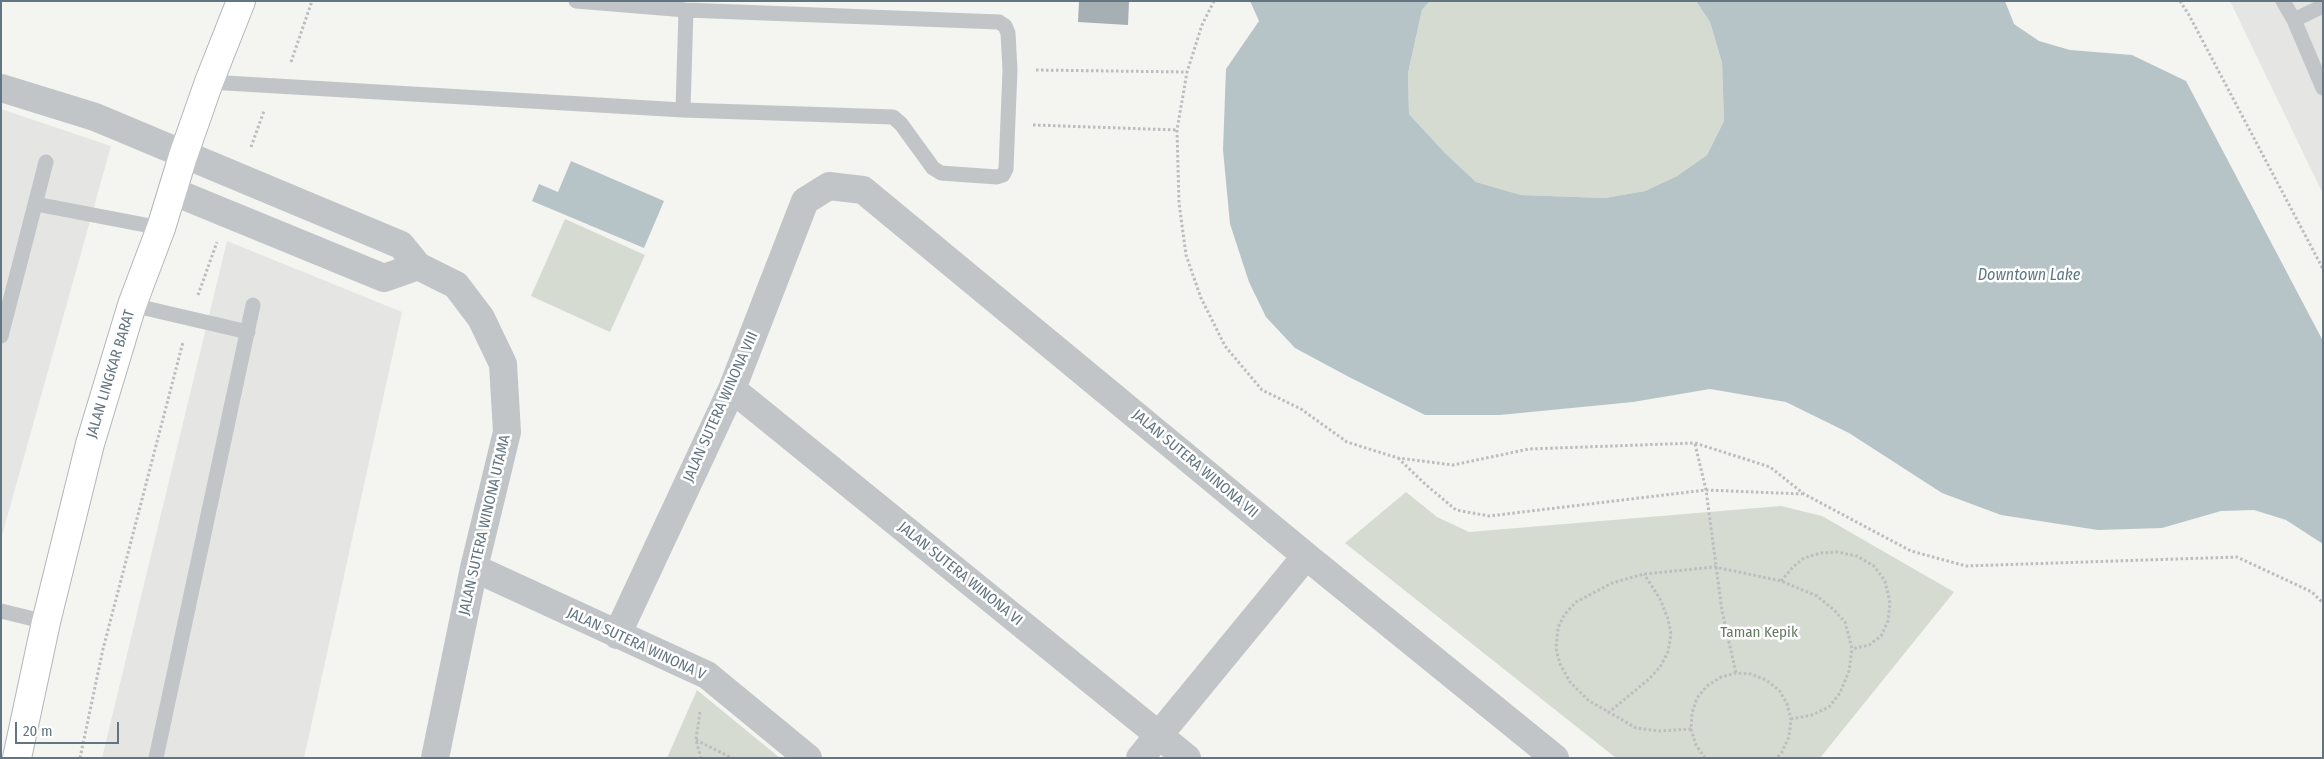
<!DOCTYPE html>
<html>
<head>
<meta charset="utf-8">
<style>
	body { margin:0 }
	#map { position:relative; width:2324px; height:759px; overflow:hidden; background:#f4f4f0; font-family:"Fira Sans Condensed",sans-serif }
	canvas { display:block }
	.frame { position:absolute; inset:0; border:2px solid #637581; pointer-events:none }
	.scale { position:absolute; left:15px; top:722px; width:104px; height:22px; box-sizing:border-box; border:2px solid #637581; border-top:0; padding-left:6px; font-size:15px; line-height:18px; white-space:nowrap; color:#637581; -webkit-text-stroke:4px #fff; paint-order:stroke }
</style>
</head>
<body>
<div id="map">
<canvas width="2324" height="759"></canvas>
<div class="frame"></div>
<div class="scale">20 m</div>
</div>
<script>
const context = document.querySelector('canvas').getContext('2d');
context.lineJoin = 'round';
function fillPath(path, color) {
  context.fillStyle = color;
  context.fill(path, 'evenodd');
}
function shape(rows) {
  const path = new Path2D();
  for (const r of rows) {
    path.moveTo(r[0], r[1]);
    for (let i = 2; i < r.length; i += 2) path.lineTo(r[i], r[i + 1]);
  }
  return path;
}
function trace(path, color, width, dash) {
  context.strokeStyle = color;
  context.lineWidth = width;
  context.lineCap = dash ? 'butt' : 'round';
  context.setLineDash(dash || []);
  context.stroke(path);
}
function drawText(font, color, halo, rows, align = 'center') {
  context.font = font + ' "Fira Sans Condensed",sans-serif';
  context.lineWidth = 5;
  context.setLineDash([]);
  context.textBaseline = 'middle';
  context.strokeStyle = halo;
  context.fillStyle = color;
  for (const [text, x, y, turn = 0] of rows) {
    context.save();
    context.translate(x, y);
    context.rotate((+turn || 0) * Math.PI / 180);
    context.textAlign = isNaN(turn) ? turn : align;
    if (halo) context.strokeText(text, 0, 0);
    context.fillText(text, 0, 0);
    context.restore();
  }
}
fillPath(shape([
	[2230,1,2323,1,2323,194],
	[1,109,111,146,1,539],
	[227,241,402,312,304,758,102,758]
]), '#e5e6e4');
fillPath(shape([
	[1430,1,1696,1,1710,22,1722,63,1724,121,1707,155,1677,176,1645,191,1605,198,1521,195,1476,182,1445,153,1409,114,1408,73,1422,10],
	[565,219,645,255,610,332,531,296],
	[1406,492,1437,517,1469,532,1781,506,1822,516,1954,592,1820,758,1616,758,1345,543],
	[697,690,780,758,667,758]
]), '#d5dbd1');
fillPath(shape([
	[1250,1,1430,1,1422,10,1408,73,1409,114,1445,153,1476,182,1521,195,1605,198,1645,191,1677,176,1707,155,1724,121,1722,63,1710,22,1696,1,2005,1,2014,24,2039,41,2070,50,2132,55,2186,81,2323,341,2323,544,2286,520,2254,510,2221,511,2162,528,2098,530,2001,515,1942,493,1849,433,1786,402,1710,389,1633,402,1500,415,1425,415,1349,377,1295,348,1266,317,1249,282,1230,224,1223,150,1226,69,1259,21],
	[571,161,664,201,644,248,532,201,539,184,558,192]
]), '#b7c4c7');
fillPath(shape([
	[1079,1,1129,1,1128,25,1078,22]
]), '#a6afb3');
const secondary = shape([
	[17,758,46,622,90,444,132,305,161,228,183,156,209,82,241,1]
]);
trace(secondary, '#b1b7bb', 30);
trace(shape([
	[1214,1,1202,25,1187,72,1177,130,1179,203,1186,255,1201,298,1225,346,1262,390,1301,409,1347,442,1398,458,1453,465,1529,449,1695,443,1770,467,1804,494,1911,551,1966,566,2237,557,2312,592,2323,603],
	[2180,1,2189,15,2323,269],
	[291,62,312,1],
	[1036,70,1187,72],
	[1033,125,1177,130],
	[251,147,264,111],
	[198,295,217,242],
	[1695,444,1706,490,1722,611,1736,673],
	[1398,458,1425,484,1456,510,1489,516,1706,490,1802,494],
	[1781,581,1793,567,1804,558,1821,553,1837,552,1857,556,1874,566,1885,581,1890,603,1888,621,1881,636,1869,645,1852,649],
	[700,712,696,740,701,758],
	[1608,713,1649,679,1660,667,1668,652,1671,634,1668,619,1660,599,1644,574],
	[1691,729,1659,731,1636,728,1588,700,1570,682,1560,664,1556,649,1558,628,1564,615,1576,602,1612,583,1644,574,1715,567,1781,581,1817,596,1834,610,1845,622,1852,649,1849,671,1840,693,1829,707,1812,715,1791,719],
	[696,740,732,758],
	[80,758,103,649,183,342],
	[1705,758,1696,745,1691,729,1692,713,1697,698,1707,686,1721,677,1736,673,1751,674,1766,680,1779,690,1787,704,1791,719,1789,737,1782,752,1777,758]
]), '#bbbdbf', 3, [2.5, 2.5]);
trace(shape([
	[2283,1,2294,20,2323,88],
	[2294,20,2323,6],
	[209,82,683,110,893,117,901,124,933,168,941,173,997,177,1003,175,1006,169,1010,70,1008,33,1005,26,999,22,686,10,576,1],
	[683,110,686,10],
	[36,204,161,228],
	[132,305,248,332],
	[1,336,46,162],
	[1,611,46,622],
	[156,758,253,305]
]), '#c1c5c8', 15);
trace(shape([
	[1,88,95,117,401,245,418,266,456,285,481,318,503,364,507,432,474,568,435,758],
	[172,191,384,278,418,266],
	[732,389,1187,758],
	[474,568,707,675,808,758],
	[617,635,732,389,805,201,829,186,863,190,1306,556,1555,758],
	[1140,758,1306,556]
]), '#c1c5c8', 28);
trace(secondary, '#fff', 28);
drawText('15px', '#637581', '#fff', [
	["JALAN LINGKAR BARAT",111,374,-73],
	["JALAN SUTERA WINONA VIII",721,407,-66],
	["JALAN SUTERA WINONA VII",1195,464,40],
	["JALAN SUTERA WINONA UTAMA",485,525,-77],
	["JALAN SUTERA WINONA VI",960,574,39],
	["JALAN SUTERA WINONA V",636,644,25]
]);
drawText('15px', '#677962', '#fff', [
	["Taman Kepik",1759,633]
]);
drawText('italic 16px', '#5f777f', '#fff', [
	["Downtown Lake",2029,276]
]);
</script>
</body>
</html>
